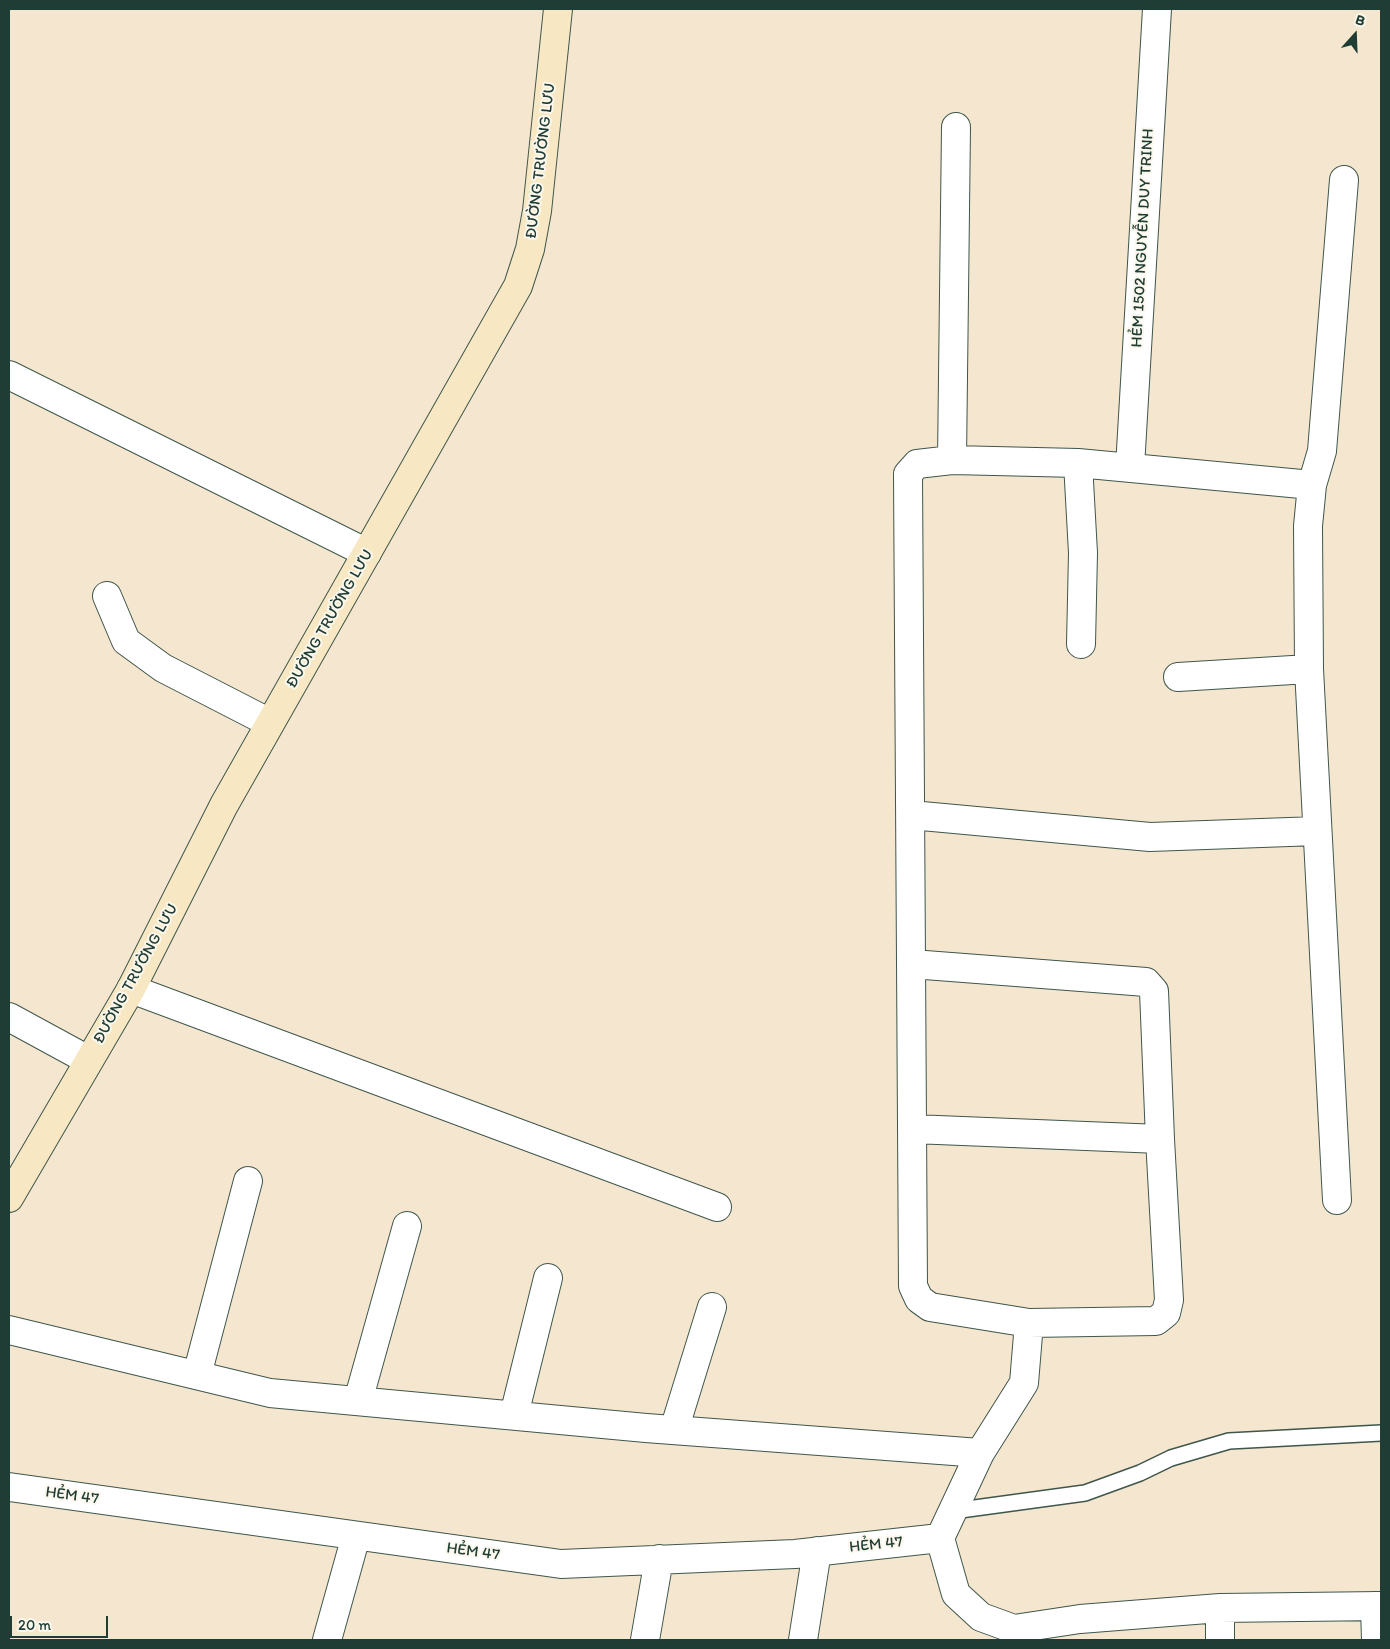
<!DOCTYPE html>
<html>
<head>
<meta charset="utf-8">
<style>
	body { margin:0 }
	#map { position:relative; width:1390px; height:1649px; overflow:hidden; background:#f5e7cf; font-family:Itim,sans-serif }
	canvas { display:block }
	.frame { position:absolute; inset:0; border:10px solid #1f3d34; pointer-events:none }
	.north { position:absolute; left:1330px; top:10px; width:50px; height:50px; -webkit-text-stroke:4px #fbf7ec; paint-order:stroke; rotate:20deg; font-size:14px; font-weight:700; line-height:20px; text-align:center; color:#1f3d34 }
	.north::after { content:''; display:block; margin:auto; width:18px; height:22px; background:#1f3d34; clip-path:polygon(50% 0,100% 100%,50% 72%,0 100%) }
	.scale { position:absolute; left:10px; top:1616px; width:98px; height:22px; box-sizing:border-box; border:2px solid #1f3d34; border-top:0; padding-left:6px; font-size:15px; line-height:18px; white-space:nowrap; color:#1f3d34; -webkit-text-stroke:4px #fbf7ec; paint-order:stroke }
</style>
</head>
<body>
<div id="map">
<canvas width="1390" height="1649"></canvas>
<div class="frame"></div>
<div class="north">B</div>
<div class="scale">20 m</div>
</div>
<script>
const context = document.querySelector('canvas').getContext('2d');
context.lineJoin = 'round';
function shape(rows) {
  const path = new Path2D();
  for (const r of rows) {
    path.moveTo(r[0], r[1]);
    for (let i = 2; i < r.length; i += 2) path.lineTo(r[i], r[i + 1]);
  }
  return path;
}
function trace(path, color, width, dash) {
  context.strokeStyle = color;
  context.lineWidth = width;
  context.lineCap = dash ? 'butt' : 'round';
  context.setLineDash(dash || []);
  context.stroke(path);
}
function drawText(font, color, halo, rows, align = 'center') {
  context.font = font + ' Itim,sans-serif';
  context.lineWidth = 4;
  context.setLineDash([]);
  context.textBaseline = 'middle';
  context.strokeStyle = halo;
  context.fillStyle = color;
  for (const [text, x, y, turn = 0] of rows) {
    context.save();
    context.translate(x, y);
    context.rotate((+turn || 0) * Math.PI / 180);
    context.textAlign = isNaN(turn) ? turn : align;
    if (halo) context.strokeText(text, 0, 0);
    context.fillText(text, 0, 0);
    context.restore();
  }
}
const lane = shape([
	[953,1511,1085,1493,1140,1473,1171,1458,1229,1441,1381,1433]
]);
const street = shape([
	[1344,180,1322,451,1312,485,1078,463,952,460,917,464,908,474,913,1286,919,1299,930,1307,1029,1323,1024,1383,980,1453,940,1538,956,1594,981,1617,1014,1629,1080,1619,1220,1608,1381,1606],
	[9,375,367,553],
	[952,460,956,127],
	[1078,463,1083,553,1081,644],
	[1130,467,1157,9],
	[1312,485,1308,526,1309,669,1337,1200],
	[107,596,126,641,163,668,270,723],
	[1178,677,1309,669],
	[911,815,1150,837,1317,831],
	[912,964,1146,982,1154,991,1160,1139,1169,1300,1166,1313,1156,1321,1029,1323],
	[131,989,717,1207],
	[9,1017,88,1060],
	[913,1129,1160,1139],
	[9,1330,270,1393,646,1428,980,1453],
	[197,1375,248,1181],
	[358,1401,407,1226],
	[514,1415,548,1278],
	[674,1430,712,1307],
	[9,1487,561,1564,795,1554,940,1538],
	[1375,1606,1376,1640],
	[327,1640,356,1536],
	[645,1640,659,1559],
	[803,1640,817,1551],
	[1220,1640,1220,1608]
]);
const secondary = shape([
	[9,1198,131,989,224,805,518,286,530,249,537,211,558,9]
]);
trace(lane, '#3f564b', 18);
trace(street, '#3f564b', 30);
trace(secondary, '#3f564b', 30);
trace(lane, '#fff', 15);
trace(street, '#fff', 28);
trace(secondary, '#f7e8c3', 28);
drawText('16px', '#1f3d34', '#fbf7ec', [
	["ĐƯỜNG TRƯỜNG LƯU",541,161,-83],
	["HẺM 1502 NGUYỄN DUY TRINH",1143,238,-87],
	["ĐƯỜNG TRƯỜNG LƯU",330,619,-60],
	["ĐƯỜNG TRƯỜNG LƯU",136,974,-61],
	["HẺM 47",72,1496,8],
	["HẺM 47",876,1545,-6],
	["HẺM 47",473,1552,8]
]);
</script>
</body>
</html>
